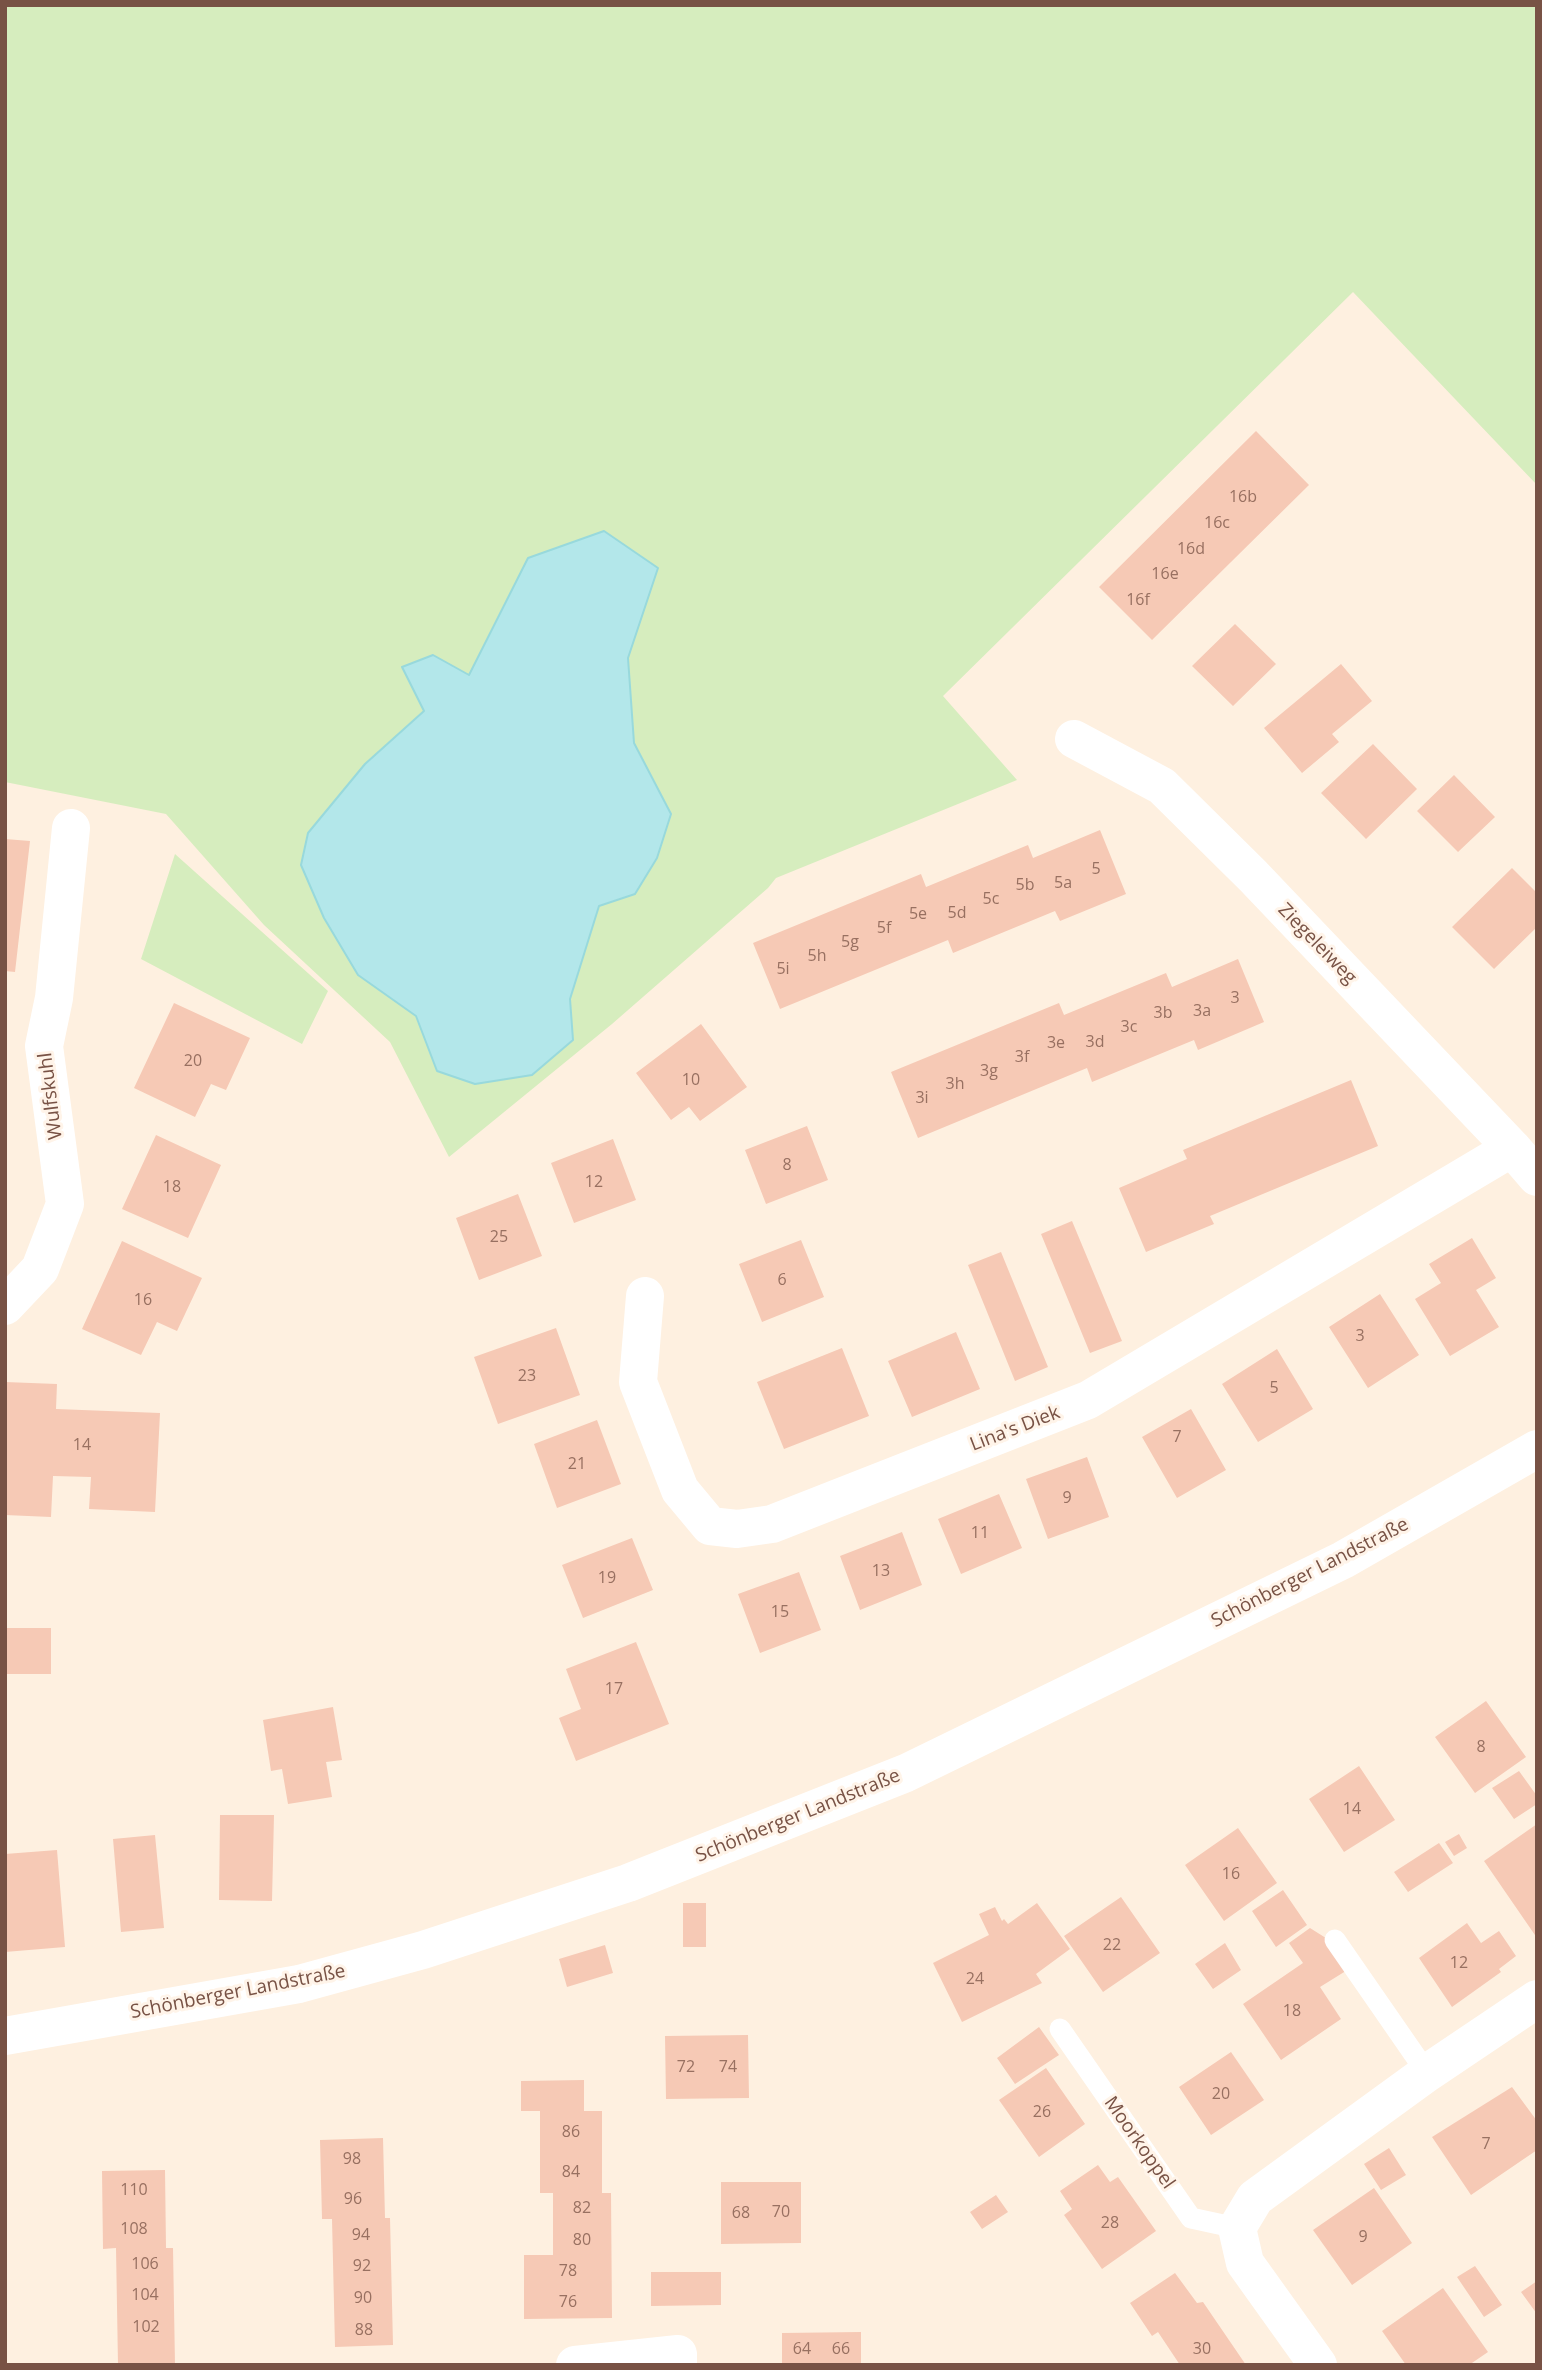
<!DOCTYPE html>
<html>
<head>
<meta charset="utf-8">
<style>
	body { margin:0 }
	#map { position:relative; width:1542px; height:2370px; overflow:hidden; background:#fef0e0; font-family:"Open Sans",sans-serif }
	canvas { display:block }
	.frame { position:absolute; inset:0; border:7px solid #785245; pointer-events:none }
</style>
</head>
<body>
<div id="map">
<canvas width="1542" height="2370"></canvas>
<div class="frame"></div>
</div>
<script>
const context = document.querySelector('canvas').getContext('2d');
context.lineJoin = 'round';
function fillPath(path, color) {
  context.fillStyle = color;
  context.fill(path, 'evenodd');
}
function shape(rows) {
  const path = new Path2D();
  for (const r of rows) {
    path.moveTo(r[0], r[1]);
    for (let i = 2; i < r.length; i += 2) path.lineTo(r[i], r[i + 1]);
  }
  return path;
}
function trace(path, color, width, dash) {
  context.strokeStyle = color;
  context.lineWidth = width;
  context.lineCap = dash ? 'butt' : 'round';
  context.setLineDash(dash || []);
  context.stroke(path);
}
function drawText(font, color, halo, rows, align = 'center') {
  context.font = font + ' "Open Sans",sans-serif';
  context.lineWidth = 6;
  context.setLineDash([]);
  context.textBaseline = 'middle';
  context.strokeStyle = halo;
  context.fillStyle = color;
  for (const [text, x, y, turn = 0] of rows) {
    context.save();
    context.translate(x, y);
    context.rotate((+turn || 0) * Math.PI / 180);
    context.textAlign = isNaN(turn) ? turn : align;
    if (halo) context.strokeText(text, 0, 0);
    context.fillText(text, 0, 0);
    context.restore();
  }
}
fillPath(shape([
	[5,5,1537,5,1537,485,1353,292,943,696,1017,780,776,878,768,888,612,1024,449,1157,390,1042,264,925,166,814,5,782],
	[528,558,658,568,628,658,634,743,671,814,635,894,599,906,570,999,572,1040,437,1071,416,1016,365,764,424,711,402,667,433,655,469,675],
	[175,854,328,991,302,1044,141,959]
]), '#d6edbe');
const water = shape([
	[604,531,658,568,628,658,634,743,671,814,657,858,635,894,599,906,570,999,573,1040,532,1075,475,1084,437,1071,416,1016,358,975,324,918,301,865,308,833,365,764,424,711,402,667,433,655,469,675,528,558,604,531]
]);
fillPath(water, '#b3e7ea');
trace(water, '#98d9dc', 2);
fillPath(shape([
	[1256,431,1309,485,1152,640,1099,587],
	[1235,624,1276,664,1233,706,1192,666],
	[1341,664,1372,701,1332,734,1339,742,1302,773,1264,728],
	[1373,744,1417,789,1366,839,1321,793],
	[1454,775,1495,817,1458,852,1417,811],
	[1100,830,1126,894,1060,921,1055,911,953,953,948,940,780,1009,753,943,921,874,926,887,1028,845,1033,858],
	[5,839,30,841,15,972,5,971],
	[1512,868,1537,893,1537,927,1494,969,1452,927],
	[1238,959,1264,1022,1198,1050,1194,1040,1092,1082,1087,1068,918,1138,891,1072,1059,1003,1064,1015,1166,973,1172,987],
	[174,1003,250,1038,226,1090,211,1084,195,1117,134,1088],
	[701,1024,747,1087,700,1121,689,1107,671,1120,636,1073],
	[1351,1080,1378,1146,1210,1216,1214,1224,1146,1252,1119,1188,1187,1159,1183,1150],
	[807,1126,828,1180,766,1204,745,1150],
	[156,1135,221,1165,188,1238,122,1209],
	[613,1139,636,1200,574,1223,551,1163],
	[518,1194,542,1256,479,1280,456,1218],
	[1072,1221,1122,1341,1090,1353,1041,1234],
	[1472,1238,1496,1278,1476,1290,1499,1327,1450,1356,1415,1299,1441,1283,1429,1264],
	[801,1240,824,1297,762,1322,739,1264],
	[122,1241,202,1278,177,1331,157,1322,141,1355,82,1329],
	[1001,1252,1048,1367,1015,1381,968,1265],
	[1380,1294,1419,1355,1368,1388,1329,1327],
	[556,1328,580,1395,498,1424,474,1357],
	[956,1332,980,1389,912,1417,888,1361],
	[842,1348,869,1416,784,1449,757,1382],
	[1277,1349,1313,1409,1258,1442,1222,1384],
	[5,1382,57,1384,56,1409,160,1413,155,1512,89,1509,91,1477,53,1476,51,1517,5,1515],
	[1191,1409,1226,1470,1177,1498,1142,1437],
	[597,1420,621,1484,557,1508,534,1444],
	[1087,1457,1109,1517,1048,1539,1026,1479],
	[999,1494,1022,1548,961,1574,938,1519],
	[902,1532,922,1585,860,1610,840,1556],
	[632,1538,653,1590,583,1618,562,1565],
	[799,1572,821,1630,760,1653,738,1594],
	[5,1628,51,1628,51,1674,5,1674],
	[636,1642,669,1724,576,1761,559,1718,581,1709,566,1669],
	[1486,1701,1526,1757,1475,1793,1435,1737],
	[333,1707,342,1760,326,1762,332,1797,288,1804,282,1769,271,1771,263,1720],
	[1359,1766,1395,1820,1344,1852,1309,1799],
	[1519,1771,1537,1796,1537,1804,1514,1819,1492,1788],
	[220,1815,274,1815,272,1901,219,1900],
	[1537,1824,1537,1938,1484,1861],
	[1238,1828,1277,1883,1224,1921,1185,1865],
	[1459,1834,1467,1848,1454,1856,1445,1842],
	[155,1835,164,1928,121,1932,113,1839],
	[1439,1843,1453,1863,1408,1892,1394,1872],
	[57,1850,65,1947,5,1952,5,1854],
	[1283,1890,1307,1925,1276,1947,1252,1911],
	[1121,1897,1160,1953,1103,1992,1064,1936],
	[683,1903,706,1903,706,1947,683,1947],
	[1037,1903,1070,1949,1036,1974,1042,1983,962,2022,933,1963,989,1935,979,1914,995,1907,1002,1921,1004,1919,1008,1924],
	[1467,1923,1481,1943,1499,1931,1516,1956,1499,1969,1501,1972,1452,2007,1419,1958],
	[1310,1928,1329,1940,1349,1969,1320,1987,1341,2019,1281,2060,1243,2004,1303,1963,1289,1943],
	[1225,1943,1241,1970,1213,1989,1195,1964],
	[605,1945,613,1973,567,1987,559,1959],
	[1039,2027,1059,2055,1015,2084,997,2058],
	[748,2035,749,2098,666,2099,665,2036],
	[1231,2052,1264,2100,1211,2135,1179,2087],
	[1046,2068,1085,2124,1039,2157,999,2100],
	[584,2080,584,2111,602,2111,602,2193,611,2193,612,2318,524,2319,524,2255,553,2255,553,2193,540,2193,540,2111,521,2111,521,2081],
	[1512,2087,1537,2121,1537,2150,1471,2195,1432,2137],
	[383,2138,385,2218,390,2218,393,2345,335,2347,332,2219,322,2219,320,2140],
	[1389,2148,1406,2175,1381,2190,1364,2164],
	[1098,2165,1110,2182,1118,2177,1156,2231,1102,2269,1064,2215,1072,2209,1060,2191],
	[165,2170,166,2248,173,2248,175,2365,118,2365,116,2248,103,2249,102,2171],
	[721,2182,801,2182,801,2243,721,2244],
	[1374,2188,1412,2243,1352,2285,1313,2230],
	[996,2195,1008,2212,982,2229,970,2212],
	[1475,2266,1502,2305,1484,2317,1457,2277],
	[651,2272,721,2272,721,2305,651,2306],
	[1175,2273,1197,2303,1203,2302,1246,2365,1180,2365,1158,2332,1152,2336,1130,2303],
	[1537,2281,1537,2314,1521,2292],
	[1443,2288,1488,2352,1469,2365,1406,2365,1382,2331],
	[861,2332,861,2365,782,2365,782,2333]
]), '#f6c9b5');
trace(shape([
	[1335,1940,1427,2073],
	[1060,2029,1191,2218,1237,2228]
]), '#fff', 21);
trace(shape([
	[1074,739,1162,786,1253,876,1512,1148,1537,1177],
	[645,1296,638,1382,680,1490,710,1526,737,1529,772,1524,1088,1400,1512,1148],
	[5,1306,40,1269,65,1204,44,1046,54,998,71,828],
	[575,2365,678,2354,678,2365],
	[1318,2365,1245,2263,1237,2228,1255,2198,1427,2073,1537,1999]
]), '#fff', 38);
trace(shape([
	[5,2036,299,1984,423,1950,628,1883,906,1773,1343,1560,1537,1449]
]), '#fff', 38);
drawText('16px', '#987061', null, [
	["16b",1243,497],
	["16c",1217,523],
	["16d",1191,549],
	["16e",1165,574],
	["16f",1138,600],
	["5",1096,869],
	["5a",1063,883],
	["5b",1025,885],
	["5c",991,899],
	["5d",957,913],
	["5e",918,914],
	["5f",884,928],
	["5g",850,942],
	["5h",817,956],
	["5i",783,969],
	["3",1235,998],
	["3a",1202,1011],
	["3b",1163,1013],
	["3c",1129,1027],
	["3d",1095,1042],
	["3e",1056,1043],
	["3f",1022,1057],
	["20",193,1061],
	["3g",989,1071],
	["10",691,1080],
	["3h",955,1084],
	["3i",922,1098],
	["8",787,1165],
	["12",594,1182],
	["18",172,1187],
	["25",499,1237],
	["6",782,1280],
	["16",143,1300],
	["3",1360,1336],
	["23",527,1376],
	["5",1274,1388],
	["7",1177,1437],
	["14",82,1445],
	["21",577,1464],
	["9",1067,1498],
	["11",980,1533],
	["13",881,1571],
	["19",607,1578],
	["15",780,1612],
	["17",614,1689],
	["8",1481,1747],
	["14",1352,1809],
	["16",1231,1874],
	["22",1112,1945],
	["12",1459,1963],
	["24",975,1979],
	["18",1292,2011],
	["72",686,2067],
	["74",728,2067],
	["20",1221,2094],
	["26",1042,2112],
	["86",571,2132],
	["7",1486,2144],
	["98",352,2159],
	["84",571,2172],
	["110",134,2190],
	["96",353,2199],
	["82",582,2208],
	["70",781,2212],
	["68",741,2213],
	["28",1110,2223],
	["108",134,2229],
	["94",361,2235],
	["9",1363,2237],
	["80",582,2240],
	["106",145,2264],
	["92",362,2266],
	["78",568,2271],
	["104",145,2295],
	["90",363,2298],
	["76",568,2302],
	["102",146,2327],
	["88",364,2330],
	["64",802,2349],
	["66",841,2349],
	["30",1202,2349]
]);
drawText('19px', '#785245', '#fff4e9', [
	["Ziegeleiweg",1317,944,46],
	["Wulfskuhl",51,1096,-97],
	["Lina's Diek",1015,1429,-21],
	["Schönberger Landstraße",1310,1573,-27],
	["Schönberger Landstraße",798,1816,-22],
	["Schönberger Landstraße",238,1992,-11],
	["Moorkoppel",1139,2143,55]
]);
</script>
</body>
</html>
